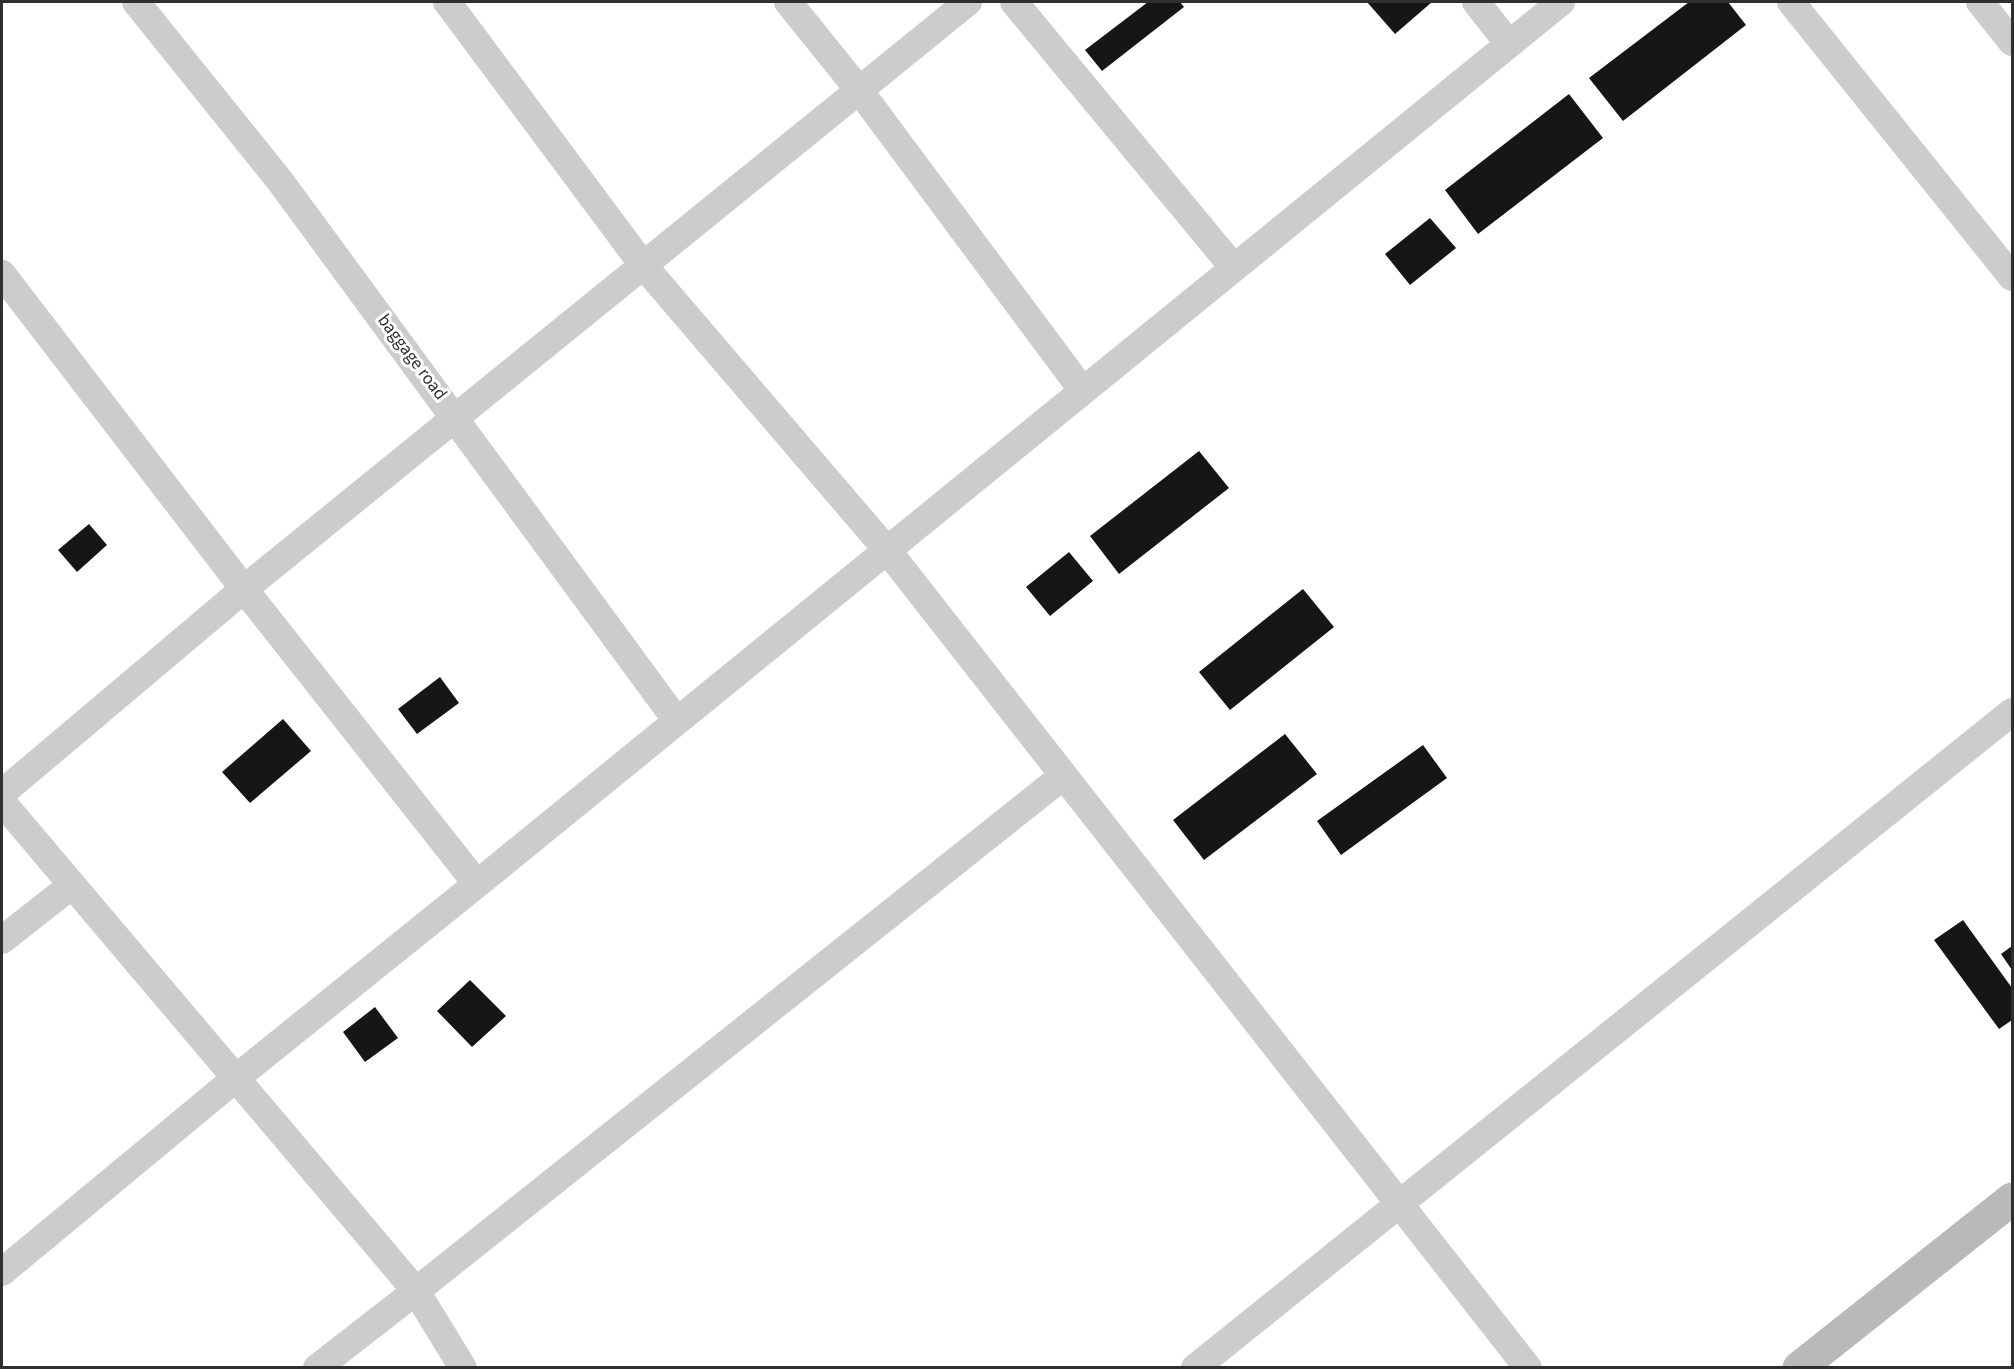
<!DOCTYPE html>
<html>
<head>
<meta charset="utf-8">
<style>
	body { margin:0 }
	#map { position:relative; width:2014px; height:1369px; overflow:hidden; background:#fff; font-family:"Source Sans 3",sans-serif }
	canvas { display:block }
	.frame { position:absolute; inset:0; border:3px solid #2f2f2f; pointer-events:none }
</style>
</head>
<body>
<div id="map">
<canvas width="2014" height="1369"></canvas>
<div class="frame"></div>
</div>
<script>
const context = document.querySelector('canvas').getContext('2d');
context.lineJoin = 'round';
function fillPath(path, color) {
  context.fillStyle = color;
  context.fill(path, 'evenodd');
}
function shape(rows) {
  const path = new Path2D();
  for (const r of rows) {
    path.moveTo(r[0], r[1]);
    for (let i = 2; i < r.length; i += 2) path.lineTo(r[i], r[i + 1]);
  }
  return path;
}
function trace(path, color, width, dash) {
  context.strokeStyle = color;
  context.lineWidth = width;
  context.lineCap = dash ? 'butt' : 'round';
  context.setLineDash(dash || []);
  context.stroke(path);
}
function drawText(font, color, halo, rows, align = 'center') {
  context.font = font + ' "Source Sans 3",sans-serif';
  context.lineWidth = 6;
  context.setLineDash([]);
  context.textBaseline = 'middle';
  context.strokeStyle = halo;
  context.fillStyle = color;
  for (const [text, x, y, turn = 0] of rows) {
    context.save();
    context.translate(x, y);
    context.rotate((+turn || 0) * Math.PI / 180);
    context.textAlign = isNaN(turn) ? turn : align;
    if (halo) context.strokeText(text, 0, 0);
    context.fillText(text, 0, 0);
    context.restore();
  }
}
fillPath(shape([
	[1148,2,1180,2,1184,7,1102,71,1085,50],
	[1367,2,1432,2,1395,34],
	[1689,2,1728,2,1746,25,1623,121,1589,78],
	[1569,94,1603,138,1478,234,1445,190],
	[1430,218,1456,248,1410,285,1385,254],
	[1199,451,1229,488,1119,574,1090,536],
	[89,524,107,545,77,572,58,550],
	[1069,552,1093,581,1050,616,1026,587],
	[1303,589,1334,627,1230,710,1199,672],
	[440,677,459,703,417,734,398,709],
	[283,719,311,751,250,803,222,772],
	[1285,734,1317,774,1204,860,1173,820],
	[1423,745,1447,778,1341,855,1317,821],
	[1963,920,2012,988,2012,1020,1999,1029,1934,940],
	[2012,946,2012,970,2001,954],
	[470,980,506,1016,472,1047,437,1011],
	[375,1007,398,1038,365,1062,343,1032]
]), '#161616');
trace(shape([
	[136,2,280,181,677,721],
	[447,2,643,265,887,550,1528,1368],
	[788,2,859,90,1083,391],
	[1014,2,1234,268],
	[1476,2,1509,44],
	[1791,2,2012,277],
	[1980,2,2012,42],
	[2,274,244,589,477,884],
	[2,793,244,589,968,2],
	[2,802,416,1291,463,1368],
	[2,940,72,885],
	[2,1272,236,1078,477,884,1561,2],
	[317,1368,416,1291,1063,776],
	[1195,1368,2012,712]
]), '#ccc', 28);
trace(shape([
	[1799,1368,2012,1199]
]), '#b9b9b9', 33);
drawText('18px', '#2f2f2f', '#fff', [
	["baggage road",411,358,53]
]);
</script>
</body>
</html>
